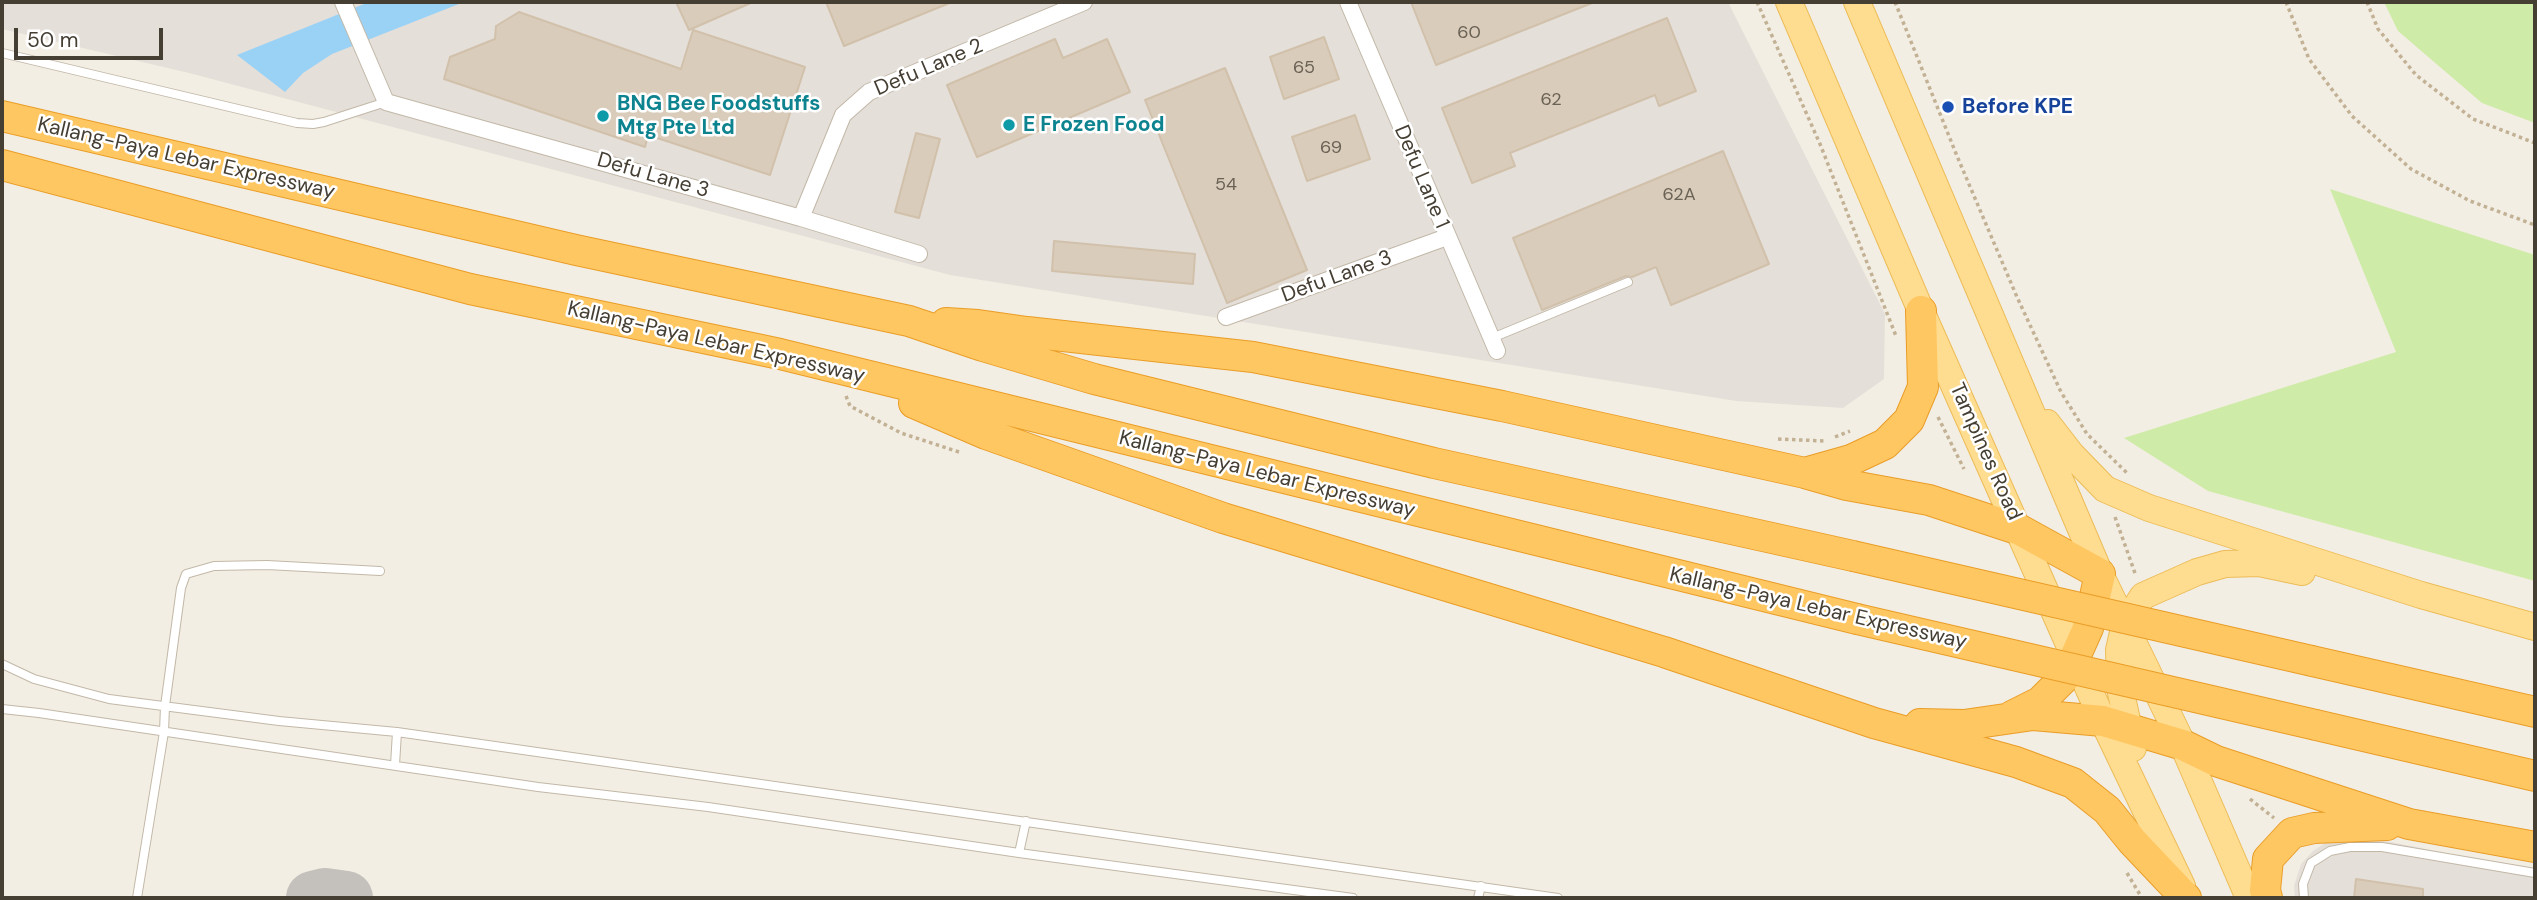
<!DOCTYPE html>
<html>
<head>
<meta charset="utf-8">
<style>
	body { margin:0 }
	#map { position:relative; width:2537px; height:900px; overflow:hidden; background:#f3eee3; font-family:"DM Sans",sans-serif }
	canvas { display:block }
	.frame { position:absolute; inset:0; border:4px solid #453e33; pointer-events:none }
	.scale { position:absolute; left:14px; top:28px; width:149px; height:32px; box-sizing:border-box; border:4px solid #453e33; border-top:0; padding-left:9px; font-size:21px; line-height:24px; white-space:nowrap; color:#453e33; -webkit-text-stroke:5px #fff; paint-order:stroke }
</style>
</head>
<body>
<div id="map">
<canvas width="2537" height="900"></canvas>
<div class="frame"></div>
<div class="scale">50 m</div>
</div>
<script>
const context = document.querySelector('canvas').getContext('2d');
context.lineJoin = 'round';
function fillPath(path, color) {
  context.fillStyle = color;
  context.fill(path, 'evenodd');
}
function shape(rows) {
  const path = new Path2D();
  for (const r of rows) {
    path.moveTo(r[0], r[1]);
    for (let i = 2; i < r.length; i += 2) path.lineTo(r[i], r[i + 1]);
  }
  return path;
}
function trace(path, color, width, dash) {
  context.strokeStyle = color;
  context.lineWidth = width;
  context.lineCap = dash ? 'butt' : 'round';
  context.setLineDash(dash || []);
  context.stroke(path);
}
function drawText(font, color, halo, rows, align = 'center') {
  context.font = font + ' "DM Sans",sans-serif';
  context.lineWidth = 5;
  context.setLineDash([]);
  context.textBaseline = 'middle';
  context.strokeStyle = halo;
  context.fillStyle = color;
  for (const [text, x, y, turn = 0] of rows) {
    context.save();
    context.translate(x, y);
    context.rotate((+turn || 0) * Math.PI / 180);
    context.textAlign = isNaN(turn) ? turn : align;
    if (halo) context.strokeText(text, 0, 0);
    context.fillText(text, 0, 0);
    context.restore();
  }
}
fillPath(shape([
	[2,2,1728,2,1885,314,1884,379,1843,408,1736,401,950,275,193,74,2,29],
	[2350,837,2391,842,2535,871,2535,898,2295,898,2294,886,2301,864,2313,851,2325,843]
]), '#e5dfd9');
fillPath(shape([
	[2384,2,2535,2,2535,123,2482,103,2398,31],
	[2330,189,2535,255,2535,581,2208,491,2124,438,2396,352]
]), '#cfeba8');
fillPath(shape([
	[369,2,464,2,332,54,303,73,285,92,237,55]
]), '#9ad2f6');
trace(shape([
	[313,898,325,895,346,898]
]), '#c4c1bc', 54);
const building = shape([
	[676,2,753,2,689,30,676,2],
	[826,2,952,2,844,46,826,2],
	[1411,2,1592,2,1592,3,1436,65,1411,2],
	[519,12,681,69,693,30,805,67,770,175,648,135,645,147,444,79,450,57,495,39,496,26,519,12],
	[1667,18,1696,91,1659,106,1655,95,1510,153,1515,166,1472,183,1442,108,1667,18],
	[1324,37,1339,79,1284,99,1270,57,1324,37],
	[1055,39,1063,58,1107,39,1130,92,977,157,947,85,1055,39],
	[1225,68,1307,270,1227,303,1145,100,1225,68],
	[1355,115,1370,159,1307,181,1292,137,1355,115],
	[916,133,940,139,919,218,895,212,916,133],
	[1723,151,1769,264,1671,305,1656,267,1632,277,1626,276,1542,310,1513,238,1723,151],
	[1054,241,1195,254,1193,284,1052,271,1054,241],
	[2356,879,2423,889,2423,898,2354,898,2356,879]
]);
fillPath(building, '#d9ccbb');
trace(building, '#d1c1ab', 2);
const service = shape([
	[2,53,297,123,313,124,324,122,386,102],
	[1492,338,1628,282],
	[2,664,34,679,109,699,279,721,397,732,1558,898],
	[2,709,39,713,538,787,708,807,1019,853,1353,898],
	[395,765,397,732],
	[1019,853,1026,821],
	[137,898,164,732,165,706,181,588,186,574,214,566,267,565,380,571],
	[1478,898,1481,886],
	[2304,898,2303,884,2311,863,2330,851,2350,847,2382,847,2535,873]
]);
const minor = shape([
	[343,2,386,102,801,218,919,254],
	[1348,2,1497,351],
	[801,218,843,115,869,92,1084,2],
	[1226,317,1447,237]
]);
const primary = shape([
	[1789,2,1921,311,2103,721,2182,886],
	[1857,2,2100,574,2183,745,2249,898],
	[2047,423,2071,454,2105,489,2149,508,2421,595,2535,627],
	[2133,748,2120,688,2119,650,2125,624,2143,596,2197,572,2225,564,2259,563,2302,572]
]);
const motorway = shape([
	[2,116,576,250,909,321,983,346,1094,379,1434,463,1853,556],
	[2,165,470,289,780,354,1857,619],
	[946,323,978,325,1027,332,1253,357,1502,406,1805,473,1847,485,1929,500,2020,530,2100,574,2088,628,2067,675,2040,702,2012,716],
	[914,403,986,434,1223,518,1664,652,1874,723,2016,762,2073,783,2107,810,2132,841,2186,898],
	[1805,473,1851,460,1885,444,1909,420,1923,387,1921,311],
	[2312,661,2535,712],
	[1920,724,1964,725,2033,715,2103,721,2183,745,2216,761,2409,824,2535,847],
	[2316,725,2535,776],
	[2267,898,2265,890,2268,859,2292,833,2314,828,2387,825]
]);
trace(service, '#c2b8a8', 10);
trace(minor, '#c2b8a8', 18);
trace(primary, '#ecbc58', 28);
trace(motorway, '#e99d27', 32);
trace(shape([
	[1757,2,1820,144,1896,336],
	[1895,2,1957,156,2017,297,2061,392,2087,434,2127,473],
	[2286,2,2309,59,2352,116,2411,169,2470,201,2535,225],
	[2367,2,2378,29,2416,75,2473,119,2535,143],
	[846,396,850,406,901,433,962,453],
	[1938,417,1964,469],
	[1835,437,1850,431],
	[1778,439,1824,441],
	[2115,517,2136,576],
	[2250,799,2274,818],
	[2127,873,2142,898]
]), '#c2b195', 3.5, [3.5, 3.5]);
trace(service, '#fff', 8);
trace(minor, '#fff', 16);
trace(primary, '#ffdd90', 26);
trace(motorway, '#ffc762', 30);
const motorwayBridge = shape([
	[1853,556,2312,661],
	[1857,619,2316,725]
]);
trace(motorwayBridge, '#e99d27', 32, []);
trace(motorwayBridge, '#ffc762', 30);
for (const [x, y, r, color] of [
	[1948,107,7,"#1a4fb4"],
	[603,116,7,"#0f9aa8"],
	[1009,125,7,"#0f9aa8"]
]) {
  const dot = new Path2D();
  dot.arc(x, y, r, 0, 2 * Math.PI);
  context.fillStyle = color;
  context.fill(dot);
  trace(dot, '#fff', 2.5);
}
drawText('18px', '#6a6255', null, [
	["60",1469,33],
	["65",1304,68],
	["62",1551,100],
	["69",1331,148],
	["54",1226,185],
	["62A",1679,195]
]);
drawText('21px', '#453e33', '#fff', [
	["Defu Lane 2",929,68,-23],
	["Kallang-Paya Lebar Expressway",186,159,13],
	["Defu Lane 3",653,176,16],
	["Defu Lane 1",1421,177,67],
	["Defu Lane 3",1337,277,-20],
	["Kallang-Paya Lebar Expressway",716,343,13],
	["Tampines Road",1985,452,66],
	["Kallang-Paya Lebar Expressway",1267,475,14],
	["Kallang-Paya Lebar Expressway",1818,609,13]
]);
drawText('bold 21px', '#0d838f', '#fff', [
	["BNG Bee Foodstuffs",617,104],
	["Mtg Pte Ltd",617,128],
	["E Frozen Food",1023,125]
], 'left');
drawText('bold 21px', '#164399', '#fff', [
	["Before KPE",1962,107]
], 'left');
</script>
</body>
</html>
